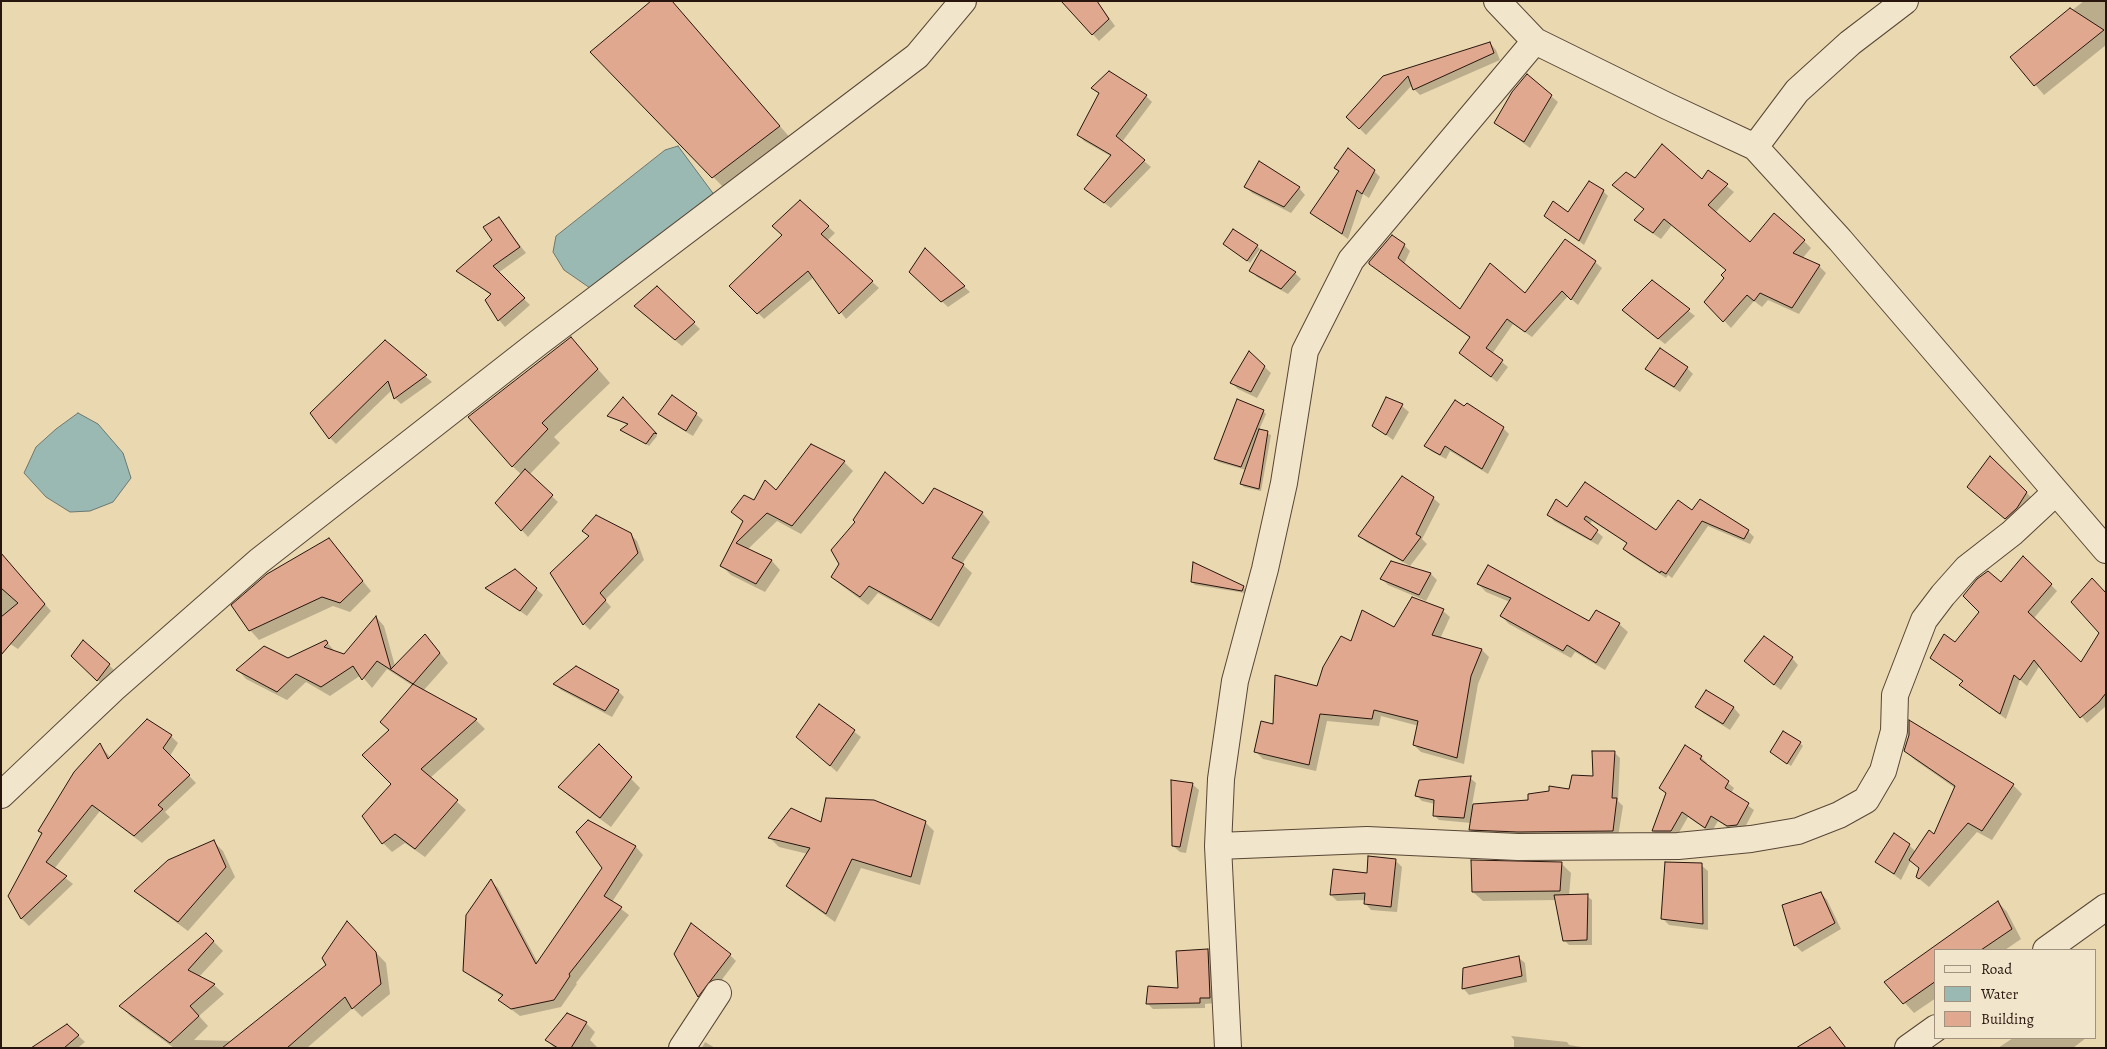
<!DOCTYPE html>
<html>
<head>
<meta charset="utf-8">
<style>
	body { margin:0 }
	#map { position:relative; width:2107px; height:1049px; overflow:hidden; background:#ead8b0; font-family:Alegreya,serif }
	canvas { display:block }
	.frame { position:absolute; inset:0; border:2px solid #28150d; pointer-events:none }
	.legend { position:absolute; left:1934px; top:949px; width:162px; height:90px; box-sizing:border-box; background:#f1e6cc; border:1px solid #a19280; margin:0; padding:6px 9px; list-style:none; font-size:15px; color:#28150d }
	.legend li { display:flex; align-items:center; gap:10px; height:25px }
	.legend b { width:25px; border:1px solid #a19280 }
</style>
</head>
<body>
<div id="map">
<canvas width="2107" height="1049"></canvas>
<div class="frame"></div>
<ul class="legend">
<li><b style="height:6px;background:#f1e6cc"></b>Road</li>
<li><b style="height:14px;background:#99b9b2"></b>Water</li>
<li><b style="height:14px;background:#e0a88e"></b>Building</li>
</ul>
</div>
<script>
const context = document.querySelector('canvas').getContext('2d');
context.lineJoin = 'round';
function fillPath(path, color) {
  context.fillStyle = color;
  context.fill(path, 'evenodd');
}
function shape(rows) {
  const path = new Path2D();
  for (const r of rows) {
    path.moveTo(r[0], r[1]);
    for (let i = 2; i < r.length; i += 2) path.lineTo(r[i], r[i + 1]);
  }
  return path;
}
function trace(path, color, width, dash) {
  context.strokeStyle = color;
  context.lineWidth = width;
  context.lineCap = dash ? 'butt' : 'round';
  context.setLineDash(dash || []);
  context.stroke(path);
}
const water = shape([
	[678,146,715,196,590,288,564,270,553,252,556,236,665,150,678,146],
	[78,413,98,424,123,453,131,478,113,502,90,511,70,512,46,497,24,473,36,447,56,429,78,413]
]);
fillPath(water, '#99b9b2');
trace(water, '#6c7770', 1);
fillPath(shape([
	[672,1,792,140,726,190,591,52],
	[1062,1,1097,1,1115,26,1099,41],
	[2084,1,2106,1,2106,45,2044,95,2012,57],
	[1490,43,1496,50,1500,60,1420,95,1414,89,1412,85,1366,135,1348,117,1384,77],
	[1093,88,1146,96,1152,102,1122,142,1151,167,1111,208,1085,189,1112,157,1084,141,1078,134,1099,94],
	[1551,96,1558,102,1530,148,1495,122],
	[1260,163,1299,188,1305,195,1291,213,1252,193,1246,187],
	[1336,168,1374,171,1380,177,1369,198,1363,194,1348,239,1311,213,1340,172],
	[1709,172,1734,192,1715,213,1750,243,1804,241,1811,248,1802,259,1819,266,1826,273,1799,314,1768,300,1762,307,1754,301,1731,328,1706,302,1726,278,1727,270,1672,225,1661,239,1643,227,1636,220,1645,210,1614,185,1635,180,1702,181],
	[1603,191,1608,196,1584,245,1545,216,1568,213],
	[800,201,835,233,827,241,879,288,846,319,814,277,764,319,731,286,783,235],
	[499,219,526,253,498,273,530,305,505,327,499,320,491,295,458,271,493,241],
	[1224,244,1257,246,1260,249,1250,263],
	[1404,245,1410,251,1404,264,1460,311,1526,295,1595,262,1602,268,1578,305,1568,296,1532,337,1513,324,1492,354,1508,367,1497,382,1460,353,1470,338,1370,264],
	[925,250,970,292,948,307,917,278],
	[1261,252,1295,273,1301,279,1288,294,1257,277,1251,270],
	[1652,282,1695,316,1665,344,1629,316],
	[657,288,700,329,682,346,642,313],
	[571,338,610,383,554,437,560,443,529,475,558,502,528,537,497,503,522,475,512,466],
	[385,342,432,382,401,404,395,398,392,390,336,444,330,438],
	[1250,353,1271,373,1257,398,1238,389,1232,383],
	[1687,368,1693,374,1680,392,1653,375,1647,369],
	[623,399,657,436,649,446,622,430,629,425,609,416],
	[1386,399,1402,406,1409,412,1393,440,1373,425],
	[1263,411,1266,414,1259,430,1271,435,1261,491,1244,487,1241,484,1246,470,1218,462,1215,459],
	[659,413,696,414,703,420,693,436,666,420],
	[1503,428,1509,434,1488,474,1450,451,1446,459,1431,451,1426,446],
	[1990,457,2033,499,2012,524,1975,494],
	[844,462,853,471,801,534,777,521,747,550,772,561,780,570,765,592,731,575,722,566,743,522,732,512],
	[1433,498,1440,504,1422,539,1427,544,1410,566,1366,542,1360,536],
	[924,506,982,513,990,522,962,564,972,573,939,627,878,593,868,605,841,585,832,577,841,564,856,522],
	[1567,509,1656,531,1693,512,1748,531,1754,537,1750,544,1708,526,1672,578,1668,575,1666,578,1630,555,1624,549,1628,544,1592,521,1589,525,1603,537,1598,545,1554,521,1549,515],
	[583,531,630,534,637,541,644,560,605,600,611,607,590,630,584,624,590,537],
	[329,540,371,591,350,612,333,606,259,640,250,630],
	[2023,557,2057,591,2034,618,2081,664,2101,633,2106,594,2106,706,2087,723,2040,665,2027,686,2020,680,2006,719,1967,691,1961,685,1964,682,1931,658,1955,644],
	[1392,563,1431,574,1437,580,1426,601,1388,585,1382,579],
	[13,568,51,611,18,649,1,638,1,569],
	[515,570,543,595,527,616,487,588],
	[1192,582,1243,587,1246,590,1245,593,1195,585],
	[1478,584,1590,622,1596,612,1619,624,1628,632,1605,670,1575,652,1571,658,1509,624,1501,616,1510,602,1486,592],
	[1413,598,1443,611,1450,617,1440,639,1482,650,1489,657,1478,684,1464,764,1421,752,1414,745,1419,726,1381,716,1379,726,1327,721,1316,771,1263,759,1256,752,1274,726,1317,688,1352,642,1395,628],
	[376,617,384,626,395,666,425,636,434,645,448,663,423,691,476,720,485,729,430,778,466,810,425,857,405,843,392,852,383,843,392,784,413,686,387,669,372,688,361,675,330,696,306,682,287,700,246,679,238,670,288,659,326,641,336,653,345,656],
	[73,656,109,665,115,671,104,686],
	[1792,658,1798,665,1781,690,1751,667],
	[555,684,618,691,624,697,612,717,561,690],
	[1706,692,1734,708,1740,715,1730,730,1703,713,1696,706],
	[819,705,861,737,837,772,804,743],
	[171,736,178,743,170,756,196,783,165,812,170,817,142,843,100,811,54,869,73,884,29,926,22,919,9,896,43,834,40,831,100,745,111,758],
	[1800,743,1803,746,1791,766,1774,755],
	[599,746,640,788,611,827,569,796,560,787],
	[1905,751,2013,785,2022,794,1992,840,1977,832,1929,887,1917,877,1920,869,1911,860,1901,880,1877,862,1909,845,1916,852,1935,836,1955,788,1915,760],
	[1614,752,1620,758,1618,801,1623,806,1618,837,1476,835,1470,829,1471,823,1439,820,1434,815,1435,804,1422,801,1417,796,1470,778,1476,783,1472,805,1529,801,1570,790,1595,778],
	[1701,757,1707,763,1706,765,1734,788,1731,793,1754,810,1743,831,1734,832,1718,821,1711,833,1688,817,1677,836,1659,837,1653,831,1667,794,1660,788],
	[1192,784,1199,790,1186,853,1180,852,1173,846],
	[588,822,636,847,643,855,612,902,629,915,576,983,577,984,561,1007,520,1016,499,1000,503,997,473,978,465,970,491,881,498,888,538,963,603,868],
	[925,822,934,831,920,885,861,868,835,922,797,895,788,886,808,854,779,847,770,838,822,823],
	[214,842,223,851,235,877,188,931,146,900,136,891],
	[1395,860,1402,867,1397,912,1371,910,1365,903,1365,900,1337,901,1331,895],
	[1561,863,1571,873,1569,896,1587,896,1592,900,1592,945,1569,945,1564,940,1557,900,1483,901,1473,892],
	[1701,865,1708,871,1708,930,1669,925,1663,919],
	[1821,893,1827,900,1841,929,1802,952,1795,945,1783,906],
	[1998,902,2007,912,2021,939,2005,950,1936,950,1936,998,1914,1013,1886,982],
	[347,923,386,963,390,994,362,1017,353,1008,307,1048,174,1048,130,1016,121,1006,206,934,223,951,199,977,214,985,224,994,199,1016,208,1026,194,1040,233,1041,327,966],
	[1207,950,1213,956,1215,1003,1205,1004,1205,1008,1153,1009,1147,1003,1179,990],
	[730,955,736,961,705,1002,699,996],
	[1518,957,1525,963,1527,982,1469,995,1463,988],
	[567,1014,586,1023,595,1032,590,1040,598,1048,554,1048,547,1040],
	[67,1025,85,1042,78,1048,43,1048],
	[1511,1036,1567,1042,1569,1045,1588,1048,1514,1048,1514,1040],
	[2013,1038,2086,1038,2073,1048,1998,1048],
	[705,1042,715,1048,702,1048]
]), '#0003');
const building = shape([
	[651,1,672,1,780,126,712,178,590,52,651,1],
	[1061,1,1097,1,1109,19,1092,35,1061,1],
	[2070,8,2104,30,2034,86,2010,57,2070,8],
	[1490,42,1494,53,1413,90,1408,76,1359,129,1346,117,1383,76,1490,42],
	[1109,71,1147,95,1116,136,1145,160,1104,203,1084,189,1111,155,1077,135,1099,93,1091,88,1109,71],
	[1527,74,1552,95,1524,142,1494,123,1512,92,1527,74],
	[1662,144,1702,179,1708,170,1728,184,1708,205,1750,242,1774,213,1805,240,1793,253,1820,265,1792,308,1760,293,1754,301,1747,295,1723,322,1704,302,1724,278,1721,275,1726,270,1664,219,1653,233,1634,220,1644,209,1612,185,1626,172,1635,178,1662,144],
	[1348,148,1375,170,1362,194,1357,190,1342,234,1310,213,1339,171,1334,168,1348,148],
	[1259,161,1300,187,1284,207,1244,187,1259,161],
	[1589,181,1604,190,1579,241,1544,216,1553,201,1568,212,1589,181],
	[800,200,829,226,821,234,873,281,839,314,808,271,757,314,729,286,782,235,772,226,800,200],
	[499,217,520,247,493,266,525,298,498,321,485,300,491,294,456,271,492,240,483,227,499,217],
	[1233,229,1258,245,1247,261,1223,244,1233,229],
	[1392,235,1405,244,1398,258,1460,309,1490,263,1525,293,1565,239,1596,261,1571,300,1562,291,1525,332,1507,319,1486,348,1503,360,1491,377,1459,353,1470,337,1369,264,1369,262,1392,235],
	[925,248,965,286,941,302,909,272,925,248],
	[1261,250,1296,272,1281,289,1249,271,1261,250],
	[1652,280,1690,309,1658,339,1622,310,1652,280],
	[657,286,695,322,675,340,634,306,657,286],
	[571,337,598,369,542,423,548,429,512,467,468,417,571,337],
	[385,340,427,375,394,399,388,381,329,439,310,413,385,340],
	[1660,348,1688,367,1674,387,1645,369,1660,348],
	[1249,351,1265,366,1251,392,1230,383,1249,351],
	[672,395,697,413,686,431,658,414,672,395],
	[623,397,657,434,654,433,646,444,620,430,628,424,607,416,623,397],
	[1386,397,1403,404,1386,435,1372,426,1386,397],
	[1237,399,1264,410,1241,467,1214,459,1237,399],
	[1455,400,1464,406,1467,403,1504,427,1482,469,1445,446,1440,455,1424,446,1455,400],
	[1259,429,1268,431,1259,489,1240,484,1259,429],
	[811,444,845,461,792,526,767,513,736,543,772,560,756,584,720,566,743,521,731,512,744,495,754,500,765,480,776,490,811,444],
	[1990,456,2027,492,2017,508,2005,519,1967,487,1990,456],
	[525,469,553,495,521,531,495,503,525,469],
	[885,472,923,504,934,488,983,512,952,558,964,564,931,620,869,586,860,597,831,577,839,564,831,550,855,522,853,520,885,472],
	[1402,476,1434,497,1416,534,1421,537,1403,561,1358,536,1402,476],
	[1585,482,1656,530,1678,500,1692,510,1700,499,1749,530,1744,539,1702,521,1666,574,1661,571,1660,573,1623,549,1627,543,1586,516,1584,519,1598,530,1591,540,1547,515,1556,499,1567,507,1585,482],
	[596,515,631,533,638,553,600,593,606,600,583,625,550,573,589,536,582,531,596,515],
	[329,538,363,581,340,603,322,597,249,631,231,605,267,574,329,538],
	[1,553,45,604,1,655,1,617,18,603,1,588,1,553],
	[2023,556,2052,584,2028,612,2081,662,2099,633,2071,602,2092,578,2106,593,2106,693,2099,702,2080,718,2034,660,2020,680,2014,675,2000,714,1959,685,1963,681,1930,658,1944,634,1955,642,1979,612,1963,596,1977,579,1988,571,2001,582,2023,556],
	[1391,561,1431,573,1419,595,1380,579,1391,561],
	[1193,562,1244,586,1242,591,1191,582,1193,562],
	[1488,565,1589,621,1596,610,1620,623,1596,663,1567,645,1563,651,1500,616,1511,598,1477,584,1488,565],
	[515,569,537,588,520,611,485,588,515,569],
	[1412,597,1444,609,1432,635,1482,649,1471,676,1457,758,1413,745,1418,721,1374,710,1372,719,1320,714,1309,765,1254,752,1261,721,1273,724,1275,675,1317,686,1323,667,1341,636,1351,641,1362,610,1394,627,1412,597],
	[376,616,391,669,425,634,440,653,413,684,377,661,362,680,353,666,321,687,296,674,277,692,236,670,264,646,288,658,326,640,328,643,324,647,344,654,376,616],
	[1764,636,1793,657,1774,685,1744,661,1764,636],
	[83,640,110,664,97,681,71,656,83,640],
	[576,666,619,690,605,711,553,684,576,666],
	[413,684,477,719,421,769,458,800,415,849,395,834,382,844,362,816,391,784,362,755,389,730,380,722,413,684],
	[1706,690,1734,707,1723,724,1695,707,1706,690],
	[819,704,855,730,830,766,796,737,819,704],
	[147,719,172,735,163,748,190,775,158,805,163,809,134,836,92,805,46,862,67,876,21,919,8,896,42,833,38,831,74,772,100,743,108,759,147,719],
	[1909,720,2014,784,1982,831,1968,823,1919,879,1916,877,1919,868,1909,860,1929,830,1934,834,1955,786,1904,751,1909,735,1909,720],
	[1783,731,1801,742,1787,764,1770,752,1783,731],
	[599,744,632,777,600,818,558,787,599,744],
	[1685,745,1702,756,1700,759,1729,781,1725,788,1749,803,1737,825,1727,826,1711,816,1705,828,1682,812,1671,831,1652,831,1666,793,1659,788,1685,745],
	[1592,751,1615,751,1612,798,1617,798,1613,831,1518,832,1469,830,1473,804,1528,800,1528,794,1549,791,1549,786,1569,789,1572,775,1593,776,1592,751],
	[1471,776,1464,818,1433,816,1434,800,1415,796,1419,780,1471,776],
	[1171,780,1193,783,1180,847,1172,846,1171,780],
	[826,798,874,800,926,821,911,877,852,859,826,914,786,886,810,848,768,838,791,808,821,822,826,798],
	[588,820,636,846,604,896,622,907,569,974,570,976,554,1000,511,1009,498,1000,503,995,463,971,466,915,491,879,536,964,602,868,576,832,588,820],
	[1894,833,1910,844,1894,874,1875,862,1894,833],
	[214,840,226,867,178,922,134,891,168,860,214,840],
	[1368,856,1396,859,1391,907,1364,904,1365,893,1330,895,1333,869,1367,873,1368,856],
	[1471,860,1562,862,1560,891,1472,892,1471,860],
	[1665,862,1702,863,1703,924,1661,919,1665,862],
	[1821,892,1835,923,1794,946,1782,905,1821,892],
	[1588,894,1587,940,1563,941,1554,895,1588,894],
	[1998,901,2012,929,1981,950,1936,950,1936,981,1903,1004,1884,982,1998,901],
	[347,921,376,952,381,984,352,1009,345,997,287,1048,222,1048,326,965,322,958,347,921],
	[691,923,731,954,698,997,674,954,691,923],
	[206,933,214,941,188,970,215,984,190,1006,199,1016,170,1043,119,1006,206,933],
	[1208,949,1210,998,1200,998,1200,1003,1146,1004,1148,986,1178,988,1176,951,1208,949],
	[1519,956,1522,976,1462,989,1463,968,1519,956],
	[567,1013,587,1022,571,1048,558,1048,545,1040,567,1013],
	[67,1024,79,1035,64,1048,31,1048,67,1024],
	[1830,1027,1846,1048,1796,1048,1830,1027]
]);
fillPath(building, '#e0a88e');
trace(building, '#28150d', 1);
const minor = shape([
	[1497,1,1535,41,1667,106,1755,147,1840,240,2106,550],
	[1755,147,1797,91,1850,43,1905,1],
	[1,795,113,689,259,561,538,343,917,56,963,1],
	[1218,846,1367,840,1518,847,1678,846,1751,839,1798,831,1839,815,1866,800,1883,771,1894,731,1895,695,1924,620,1943,595,1967,568,2012,533,2056,492],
	[2046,950,2106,907],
	[682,1048,718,993],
	[1228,1048,1218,846,1221,779,1235,681,1265,569,1284,483,1305,351,1351,260,1535,41],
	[1908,1048,1936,1028]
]);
trace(minor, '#584636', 28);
trace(minor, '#f1e6cc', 26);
</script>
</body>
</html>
